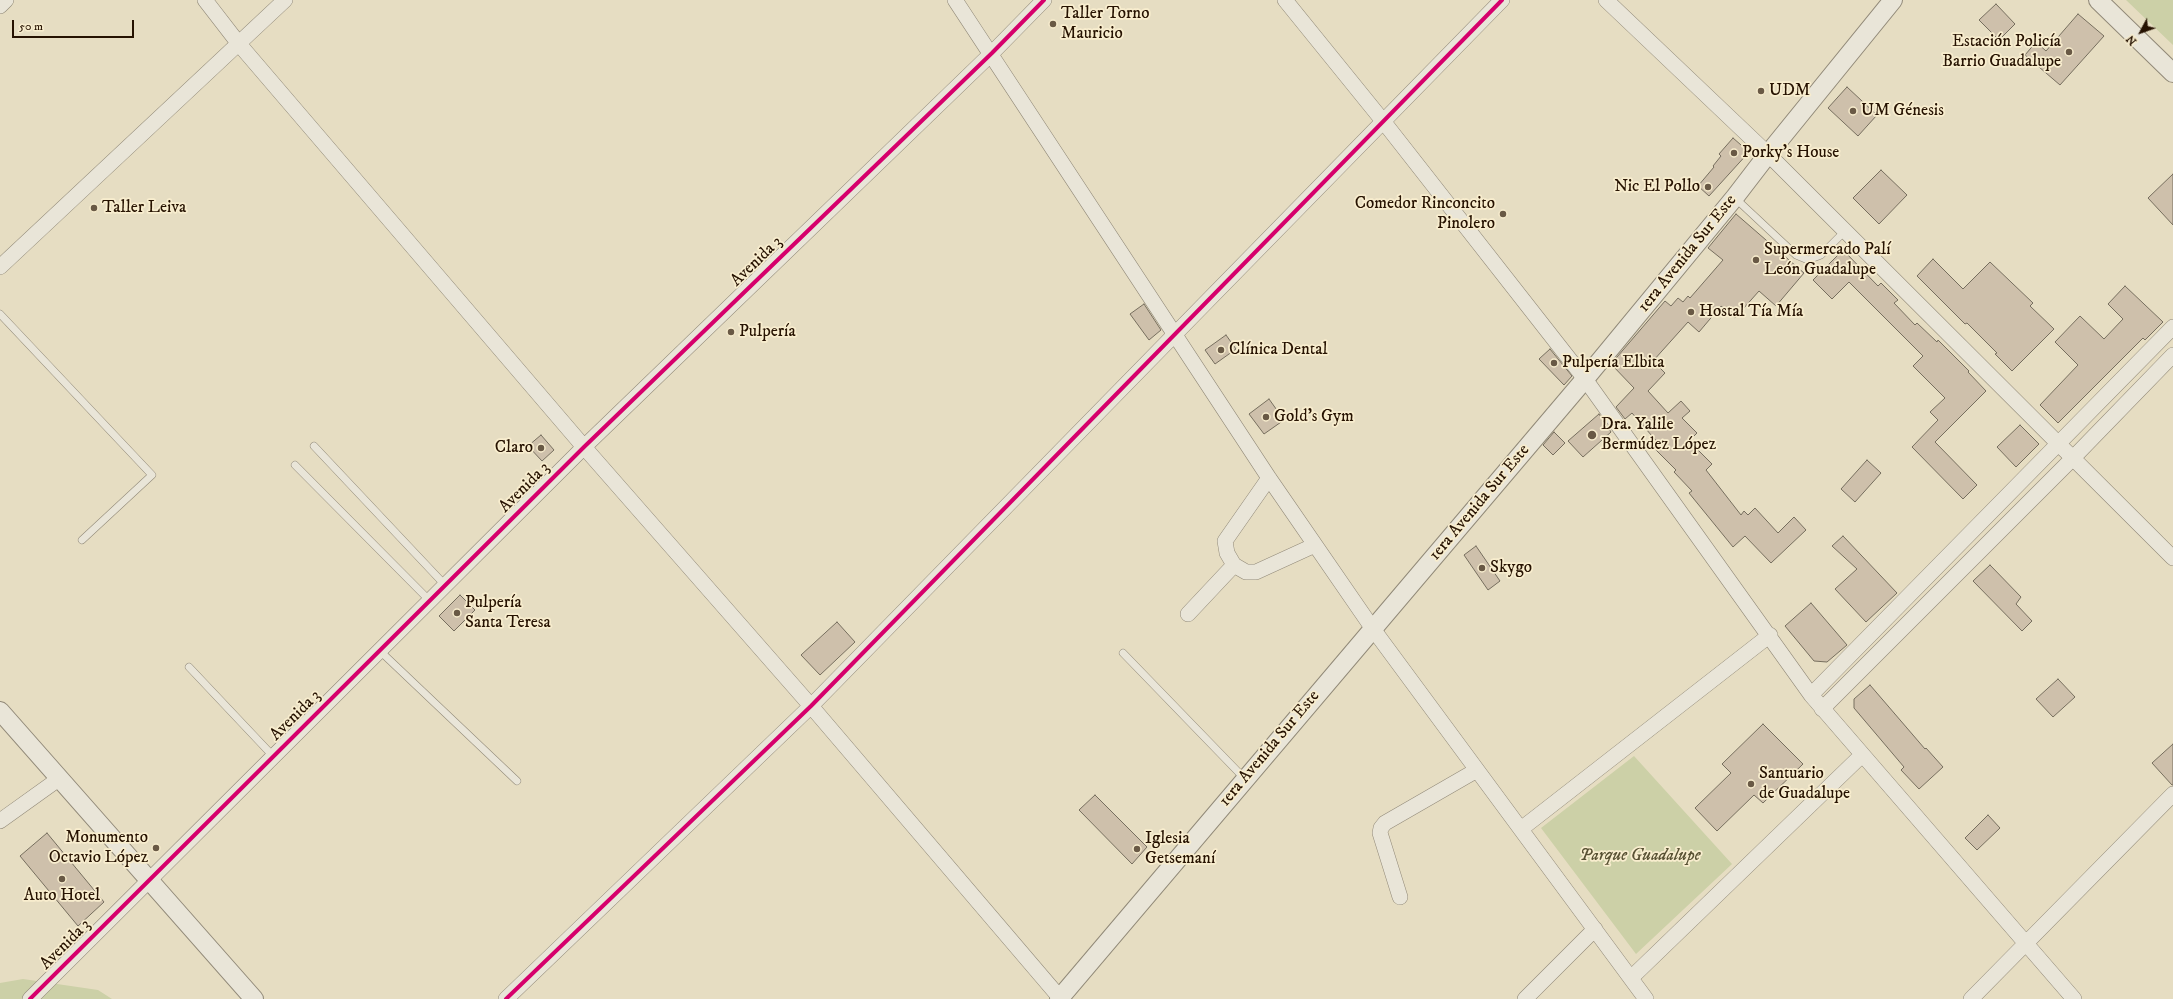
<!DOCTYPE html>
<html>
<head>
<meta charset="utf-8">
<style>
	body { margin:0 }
	#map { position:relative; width:2173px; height:999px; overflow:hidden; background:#e6ddc2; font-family:"IM FELL DW Pica",serif }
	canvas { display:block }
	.north { position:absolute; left:2121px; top:12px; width:40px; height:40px; -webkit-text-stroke:3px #f8edce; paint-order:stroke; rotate:229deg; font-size:11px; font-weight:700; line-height:16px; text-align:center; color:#261201 }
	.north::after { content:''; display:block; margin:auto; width:14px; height:18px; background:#261201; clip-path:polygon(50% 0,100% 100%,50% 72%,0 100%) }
	.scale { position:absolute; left:12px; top:20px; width:122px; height:18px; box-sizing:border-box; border:2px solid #261201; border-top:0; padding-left:5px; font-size:12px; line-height:14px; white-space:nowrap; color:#261201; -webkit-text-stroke:3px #f8edce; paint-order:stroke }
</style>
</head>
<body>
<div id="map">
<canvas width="2173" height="999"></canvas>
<div class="north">N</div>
<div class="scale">50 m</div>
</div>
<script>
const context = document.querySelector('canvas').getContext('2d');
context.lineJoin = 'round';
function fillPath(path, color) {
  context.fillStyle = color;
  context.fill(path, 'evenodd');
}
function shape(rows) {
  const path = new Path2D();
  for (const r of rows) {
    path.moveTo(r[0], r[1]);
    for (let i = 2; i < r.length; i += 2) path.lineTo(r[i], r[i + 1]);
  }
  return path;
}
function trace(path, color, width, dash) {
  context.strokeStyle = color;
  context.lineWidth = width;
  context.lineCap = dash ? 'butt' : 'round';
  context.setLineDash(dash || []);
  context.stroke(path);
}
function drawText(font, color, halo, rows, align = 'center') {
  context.font = font + ' "IM FELL DW Pica",serif';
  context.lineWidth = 3.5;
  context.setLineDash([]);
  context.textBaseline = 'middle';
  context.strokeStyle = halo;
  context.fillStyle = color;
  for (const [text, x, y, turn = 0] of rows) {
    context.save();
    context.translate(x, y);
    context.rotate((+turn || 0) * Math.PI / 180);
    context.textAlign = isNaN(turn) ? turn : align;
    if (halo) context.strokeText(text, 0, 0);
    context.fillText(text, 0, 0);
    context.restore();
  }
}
fillPath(shape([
	[2126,0,2173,0,2173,45],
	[1634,756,1732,864,1636,954,1541,828],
	[23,979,98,990,112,999,0,999,0,983]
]), '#ccd0a7');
const building = shape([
	[1996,4,2015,24,1999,40,1979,20,1996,4],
	[2078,14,2104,36,2060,85,2025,55,2036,42,2046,51,2078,14],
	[1847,87,1877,115,1858,136,1828,108,1847,87],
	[1733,138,1749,152,1709,196,1698,186,1714,167,1713,166,1721,156,1719,154,1733,138],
	[1881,170,1907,195,1879,224,1853,198,1881,170],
	[2173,174,2173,225,2148,198,2173,174],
	[1736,214,1804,273,1776,306,1759,291,1735,318,1721,306,1699,332,1688,322,1653,361,1665,373,1648,391,1668,413,1681,401,1690,411,1682,418,1697,433,1689,441,1712,464,1706,470,1741,515,1744,511,1748,515,1755,508,1778,533,1794,517,1806,530,1771,563,1745,536,1733,547,1689,493,1692,491,1674,472,1676,470,1654,448,1659,444,1632,413,1625,419,1616,407,1634,388,1611,364,1665,301,1671,306,1678,298,1683,302,1688,296,1690,298,1723,260,1708,248,1736,214],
	[1843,250,1878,286,1881,283,1898,300,1894,303,1915,325,1917,323,1937,342,1938,340,1969,371,1968,372,1986,391,1935,442,1977,485,1963,499,1912,447,1938,420,1930,412,1945,398,1913,366,1923,356,1849,282,1832,299,1813,280,1843,250],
	[1933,259,1963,289,1990,262,2033,303,2030,306,2054,329,2012,371,1995,354,1997,353,1967,323,1965,324,1917,276,1933,259],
	[2125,286,2163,322,2145,340,2143,338,2058,423,2040,405,2078,365,2055,342,2080,316,2104,339,2123,319,2108,304,2125,286],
	[1144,304,1161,330,1149,340,1130,314,1144,304],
	[1226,335,1236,349,1215,364,1205,350,1226,335],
	[1550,349,1572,376,1564,385,1539,359,1550,349],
	[1269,399,1284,420,1264,434,1249,414,1269,399],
	[1599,414,1611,432,1583,457,1568,441,1599,414],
	[2020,425,2039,444,2016,467,1997,447,2020,425],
	[1554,432,1565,443,1553,455,1543,445,1554,432],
	[541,435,554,450,542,461,528,446,541,435],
	[1867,460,1881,473,1855,502,1841,489,1867,460],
	[1843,536,1897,593,1866,622,1835,589,1857,569,1832,546,1843,536],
	[1476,546,1500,581,1488,590,1464,555,1476,546],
	[1990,565,2021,597,2016,604,2032,621,2022,631,1973,581,1990,565],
	[460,595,475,610,454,631,439,616,460,595],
	[1811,603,1847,645,1827,662,1814,661,1785,626,1811,603],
	[837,622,855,642,820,675,801,655,837,622],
	[2058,679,2075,697,2053,717,2036,699,2058,679],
	[1870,685,1925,749,1926,748,1943,767,1919,789,1901,770,1904,767,1854,708,1854,699,1870,685],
	[1763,724,1803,764,1763,803,1754,795,1717,831,1695,808,1731,773,1722,764,1763,724],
	[2173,744,2173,785,2172,785,2152,763,2173,744],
	[1095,795,1147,847,1132,864,1079,810,1095,795],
	[1988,815,2000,828,1977,850,1965,838,1988,815],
	[47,833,104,902,78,926,20,856,47,833]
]);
fillPath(building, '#cec0ab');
trace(building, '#766e5e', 1);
const service = shape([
	[1735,198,1796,255,1808,260,1821,255,1845,231],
	[0,314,152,475,82,540],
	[314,446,445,585],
	[295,465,430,601],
	[380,651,517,781],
	[1123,653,1245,779],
	[189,667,273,756]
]);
const minor = shape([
	[205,0,239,44,584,447,811,706,1061,999],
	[955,0,1269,478,1373,629,1646,999],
	[1285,0,1383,121,1585,379,1811,695,2074,999],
	[1606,0,1768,154,2173,558],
	[0,6,6,0],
	[0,267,285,0],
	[1269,478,1225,541,1227,553,1234,565,1246,572,1256,572,1315,545],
	[1188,614,1234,565],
	[1811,695,2173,327],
	[1822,709,2073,458,2173,355],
	[0,821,60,778],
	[1521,829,1770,635],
	[1400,897,1380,833,1381,828,1385,823,1477,770],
	[1631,978,1862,755],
	[30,999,584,447,992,53,1044,0],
	[506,999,811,706,1502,0],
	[1525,999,1595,929],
	[1971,999,2173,794]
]);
const tertiary = shape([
	[2098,0,2173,73],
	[0,711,254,999],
	[1059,999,1585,379,1735,197,1768,154,1893,0]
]);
trace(service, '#918978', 8);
trace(minor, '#918978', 16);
trace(tertiary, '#918978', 20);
trace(service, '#e9e5d8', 7);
trace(minor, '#e9e5d8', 15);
trace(tertiary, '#e9e5d8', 18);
trace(shape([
	[30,999,584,447,992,53,1044,0],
	[506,999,811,706,1502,0]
]), '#d6006c', 4);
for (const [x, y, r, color] of [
	[1053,24,4,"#695945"],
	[2069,52,4,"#695945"],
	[1761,91,4,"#695945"],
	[1853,111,4,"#695945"],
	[1734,153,4,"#695945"],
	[1708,187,4,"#695945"],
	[94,208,4,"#695945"],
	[1503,214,4,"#695945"],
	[1756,260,4,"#695945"],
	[1691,312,4,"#695945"],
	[731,332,4,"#695945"],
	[1221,350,4,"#695945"],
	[1554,363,4,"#695945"],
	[1266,417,4,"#695945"],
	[1592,435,5,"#695945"],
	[541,448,4,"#695945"],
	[1482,568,4,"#695945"],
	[457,613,4,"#695945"],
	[1751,784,4,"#695945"],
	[156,848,4,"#695945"],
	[1137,849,4,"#695945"],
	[62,879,4,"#695945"]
]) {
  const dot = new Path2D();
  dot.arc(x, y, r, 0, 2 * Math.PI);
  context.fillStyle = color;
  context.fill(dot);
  trace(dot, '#f8edce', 1.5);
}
drawText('17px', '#261201', '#f8edce', [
	["Taller Torno",1061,14],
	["Mauricio",1061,34],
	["Estación Policía",2061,42,"right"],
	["Barrio Guadalupe",2061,62,"right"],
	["UDM",1769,91],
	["UM Génesis",1861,111],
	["Porky's House",1742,153],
	["Nic El Pollo",1700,187,"right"],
	["Comedor Rinconcito",1495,204,"right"],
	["Pinolero",1495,224,"right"],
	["Taller Leiva",102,208],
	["Supermercado Palí",1764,250],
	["León Guadalupe",1764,270],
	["Hostal Tía Mía",1699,312],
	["Pulpería",739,332],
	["Clínica Dental",1229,350],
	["Pulpería Elbita",1562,363],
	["Gold's Gym",1274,417],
	["Dra. Yalile",1601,425],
	["Bermúdez López",1601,445],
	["Claro",533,448,"right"],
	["Skygo",1490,568],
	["Pulpería",465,603],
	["Santa Teresa",465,623],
	["Santuario",1759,774],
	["de Guadalupe",1759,794],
	["Monumento",148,838,"right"],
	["Octavio López",148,858,"right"],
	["Iglesia",1145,839],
	["Getsemaní",1145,859],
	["Auto Hotel",62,896,"center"]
], 'left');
drawText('17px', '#261201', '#f8edce', [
	["1era Avenida Sur Este",1688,254,-51],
	["Avenida 3",757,262,-44],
	["Avenida 3",525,488,-45],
	["1era Avenida Sur Este",1480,503,-50],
	["Avenida 3",296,716,-45],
	["1era Avenida Sur Este",1270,749,-50],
	["Avenida 3",66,945,-45]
]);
drawText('italic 17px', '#585133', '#f8edce', [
	["Parque Guadalupe",1640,856]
]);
</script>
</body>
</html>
